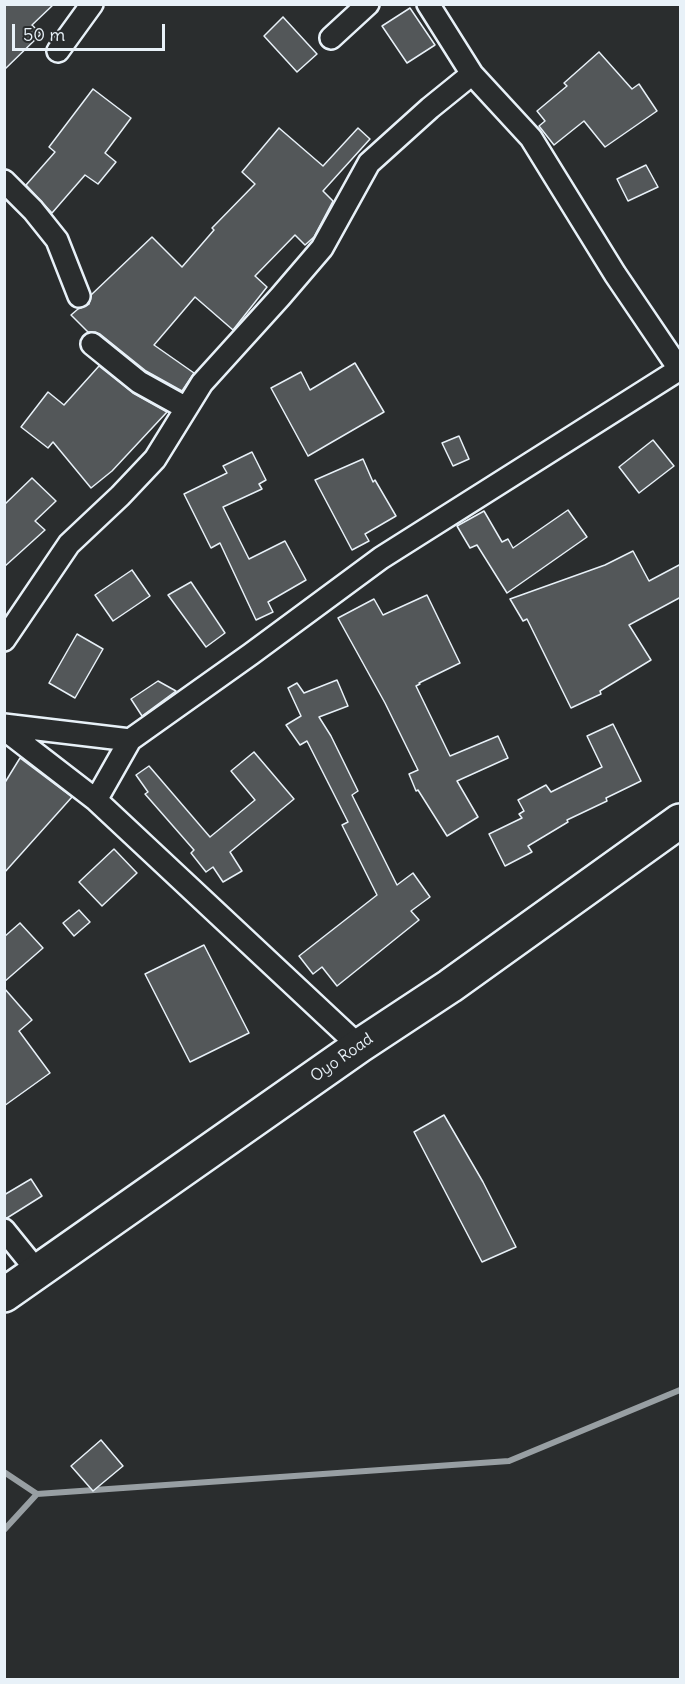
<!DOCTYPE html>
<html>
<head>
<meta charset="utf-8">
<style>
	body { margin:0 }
	#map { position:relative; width:685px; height:1684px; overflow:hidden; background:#2a2d2e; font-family:Delius,sans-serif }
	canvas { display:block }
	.frame { position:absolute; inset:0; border:6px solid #e8f1f8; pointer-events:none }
	.scale { position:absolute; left:12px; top:24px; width:153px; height:27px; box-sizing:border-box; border:3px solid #e8f1f8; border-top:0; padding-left:8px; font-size:18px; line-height:21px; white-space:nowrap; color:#e8f1f8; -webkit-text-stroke:4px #2a2d2e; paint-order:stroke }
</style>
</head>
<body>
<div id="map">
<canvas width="685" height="1684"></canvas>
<div class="frame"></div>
<div class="scale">50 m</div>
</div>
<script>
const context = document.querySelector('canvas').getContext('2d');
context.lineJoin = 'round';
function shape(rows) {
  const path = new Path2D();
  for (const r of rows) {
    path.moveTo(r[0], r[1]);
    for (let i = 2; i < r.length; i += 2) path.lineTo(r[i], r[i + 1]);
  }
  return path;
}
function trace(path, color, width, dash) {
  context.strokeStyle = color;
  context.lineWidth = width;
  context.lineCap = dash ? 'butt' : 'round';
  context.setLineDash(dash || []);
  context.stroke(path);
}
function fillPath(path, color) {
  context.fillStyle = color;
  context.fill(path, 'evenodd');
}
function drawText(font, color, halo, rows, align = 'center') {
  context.font = font + ' Delius,sans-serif';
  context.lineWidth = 5;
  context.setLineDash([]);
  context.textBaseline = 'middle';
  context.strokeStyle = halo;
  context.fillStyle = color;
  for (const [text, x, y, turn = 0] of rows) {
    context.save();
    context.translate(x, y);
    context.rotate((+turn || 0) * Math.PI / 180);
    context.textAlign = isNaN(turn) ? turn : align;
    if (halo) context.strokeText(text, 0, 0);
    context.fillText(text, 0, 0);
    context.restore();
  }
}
trace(shape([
	[4,1472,37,1494],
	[4,1530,37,1494,509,1461,680,1390]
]), '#989fa3', 6);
const building = shape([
	[4,4,54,4,32,25,41,34,4,70,4,4],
	[410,8,435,45,407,63,382,26,410,8],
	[283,17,317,54,297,72,264,36,283,17],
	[599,52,632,89,639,84,657,111,605,147,584,121,554,145,539,126,545,121,537,111,567,86,564,83,599,52],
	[93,89,131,118,105,153,116,162,98,184,85,175,52,213,26,185,55,152,49,147,93,89],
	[279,128,323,166,358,128,370,139,323,191,333,201,314,237,305,245,295,235,255,276,267,287,233,330,195,297,154,345,194,373,182,391,146,371,100,334,95,332,88,332,71,315,78,309,89,304,91,295,152,237,182,267,214,230,212,228,255,184,242,172,279,128],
	[646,165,658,187,628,201,617,179,646,165],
	[355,363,384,412,308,456,271,388,301,372,310,390,355,363],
	[99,366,133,393,167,412,112,471,91,488,53,442,48,448,21,427,48,392,64,405,99,366],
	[459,436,469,459,453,466,442,443,459,436],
	[653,440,674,466,639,493,619,467,653,440],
	[252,452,266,480,259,484,262,489,223,507,249,559,285,541,306,580,268,602,273,612,256,620,220,543,211,548,184,494,227,473,223,466,252,452],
	[363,459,373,482,375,480,396,516,365,534,369,541,352,550,315,480,363,459],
	[32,478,56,501,35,521,45,530,4,567,4,505,32,478],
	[568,510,587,537,507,593,477,545,470,548,457,526,484,511,502,542,508,539,513,548,568,510],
	[633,551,649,581,681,564,681,597,629,625,651,660,600,691,601,694,571,708,527,619,523,621,510,599,605,565,633,551],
	[132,570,150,596,113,621,95,595,132,570],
	[191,582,225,633,206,647,168,595,191,582],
	[427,595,460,663,419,683,420,684,416,686,450,756,498,736,508,758,457,781,478,817,447,836,418,790,416,791,409,774,418,770,385,703,338,618,374,599,383,615,427,595],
	[77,634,103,649,75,698,49,683,77,634],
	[337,680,348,706,319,717,331,736,358,791,352,795,397,885,413,873,430,897,411,911,419,920,337,986,322,967,313,974,299,956,377,895,342,825,348,822,307,741,300,745,286,725,301,716,288,688,297,683,304,693,337,680],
	[158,681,176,691,142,716,131,699,158,681],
	[613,724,641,781,606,798,607,801,567,820,568,822,528,846,532,852,505,866,489,834,522,818,519,814,524,811,518,800,546,785,551,792,602,767,587,736,613,724],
	[254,752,294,799,230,852,242,871,223,882,213,867,206,872,191,853,194,850,145,794,148,792,136,775,149,766,210,837,255,800,231,771,254,752],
	[20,758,72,797,4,873,4,784,20,758],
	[114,849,137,873,102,906,79,882,114,849],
	[79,910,90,922,74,936,63,923,79,910],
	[20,923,43,948,4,982,4,937,20,923],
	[204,945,249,1033,190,1062,145,974,204,945],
	[4,988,32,1020,19,1031,50,1073,4,1106,4,988],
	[444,1115,483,1182,516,1247,482,1262,414,1132,444,1115],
	[31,1179,42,1196,7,1218,4,1218,4,1195,31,1179],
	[101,1440,123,1466,93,1491,71,1466,101,1440]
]);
fillPath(building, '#535759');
trace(building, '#e8f1f8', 1.5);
const street = shape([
	[428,4,472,74,531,138,615,274,680,370],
	[331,38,368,4],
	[58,51,92,4],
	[4,181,33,210,57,240,79,296],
	[92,344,139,382,186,408],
	[4,640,69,544,120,496,155,459,202,383,280,297,322,248,369,163,430,108,472,74],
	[4,725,130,740],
	[4,729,96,800,359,1046],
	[96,800,130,740,251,654,381,558,680,369],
	[4,1230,38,1272]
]);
const highway = shape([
	[4,1295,359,1046,450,986,680,821]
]);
trace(street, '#e8f1f8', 26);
trace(highway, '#e8f1f8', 38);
trace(street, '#2a2d2e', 21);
trace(highway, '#2a2d2e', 33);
drawText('16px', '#e8f1f8', '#2a2d2e', [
	["Oyo Road",342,1058,-35]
]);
</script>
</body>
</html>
